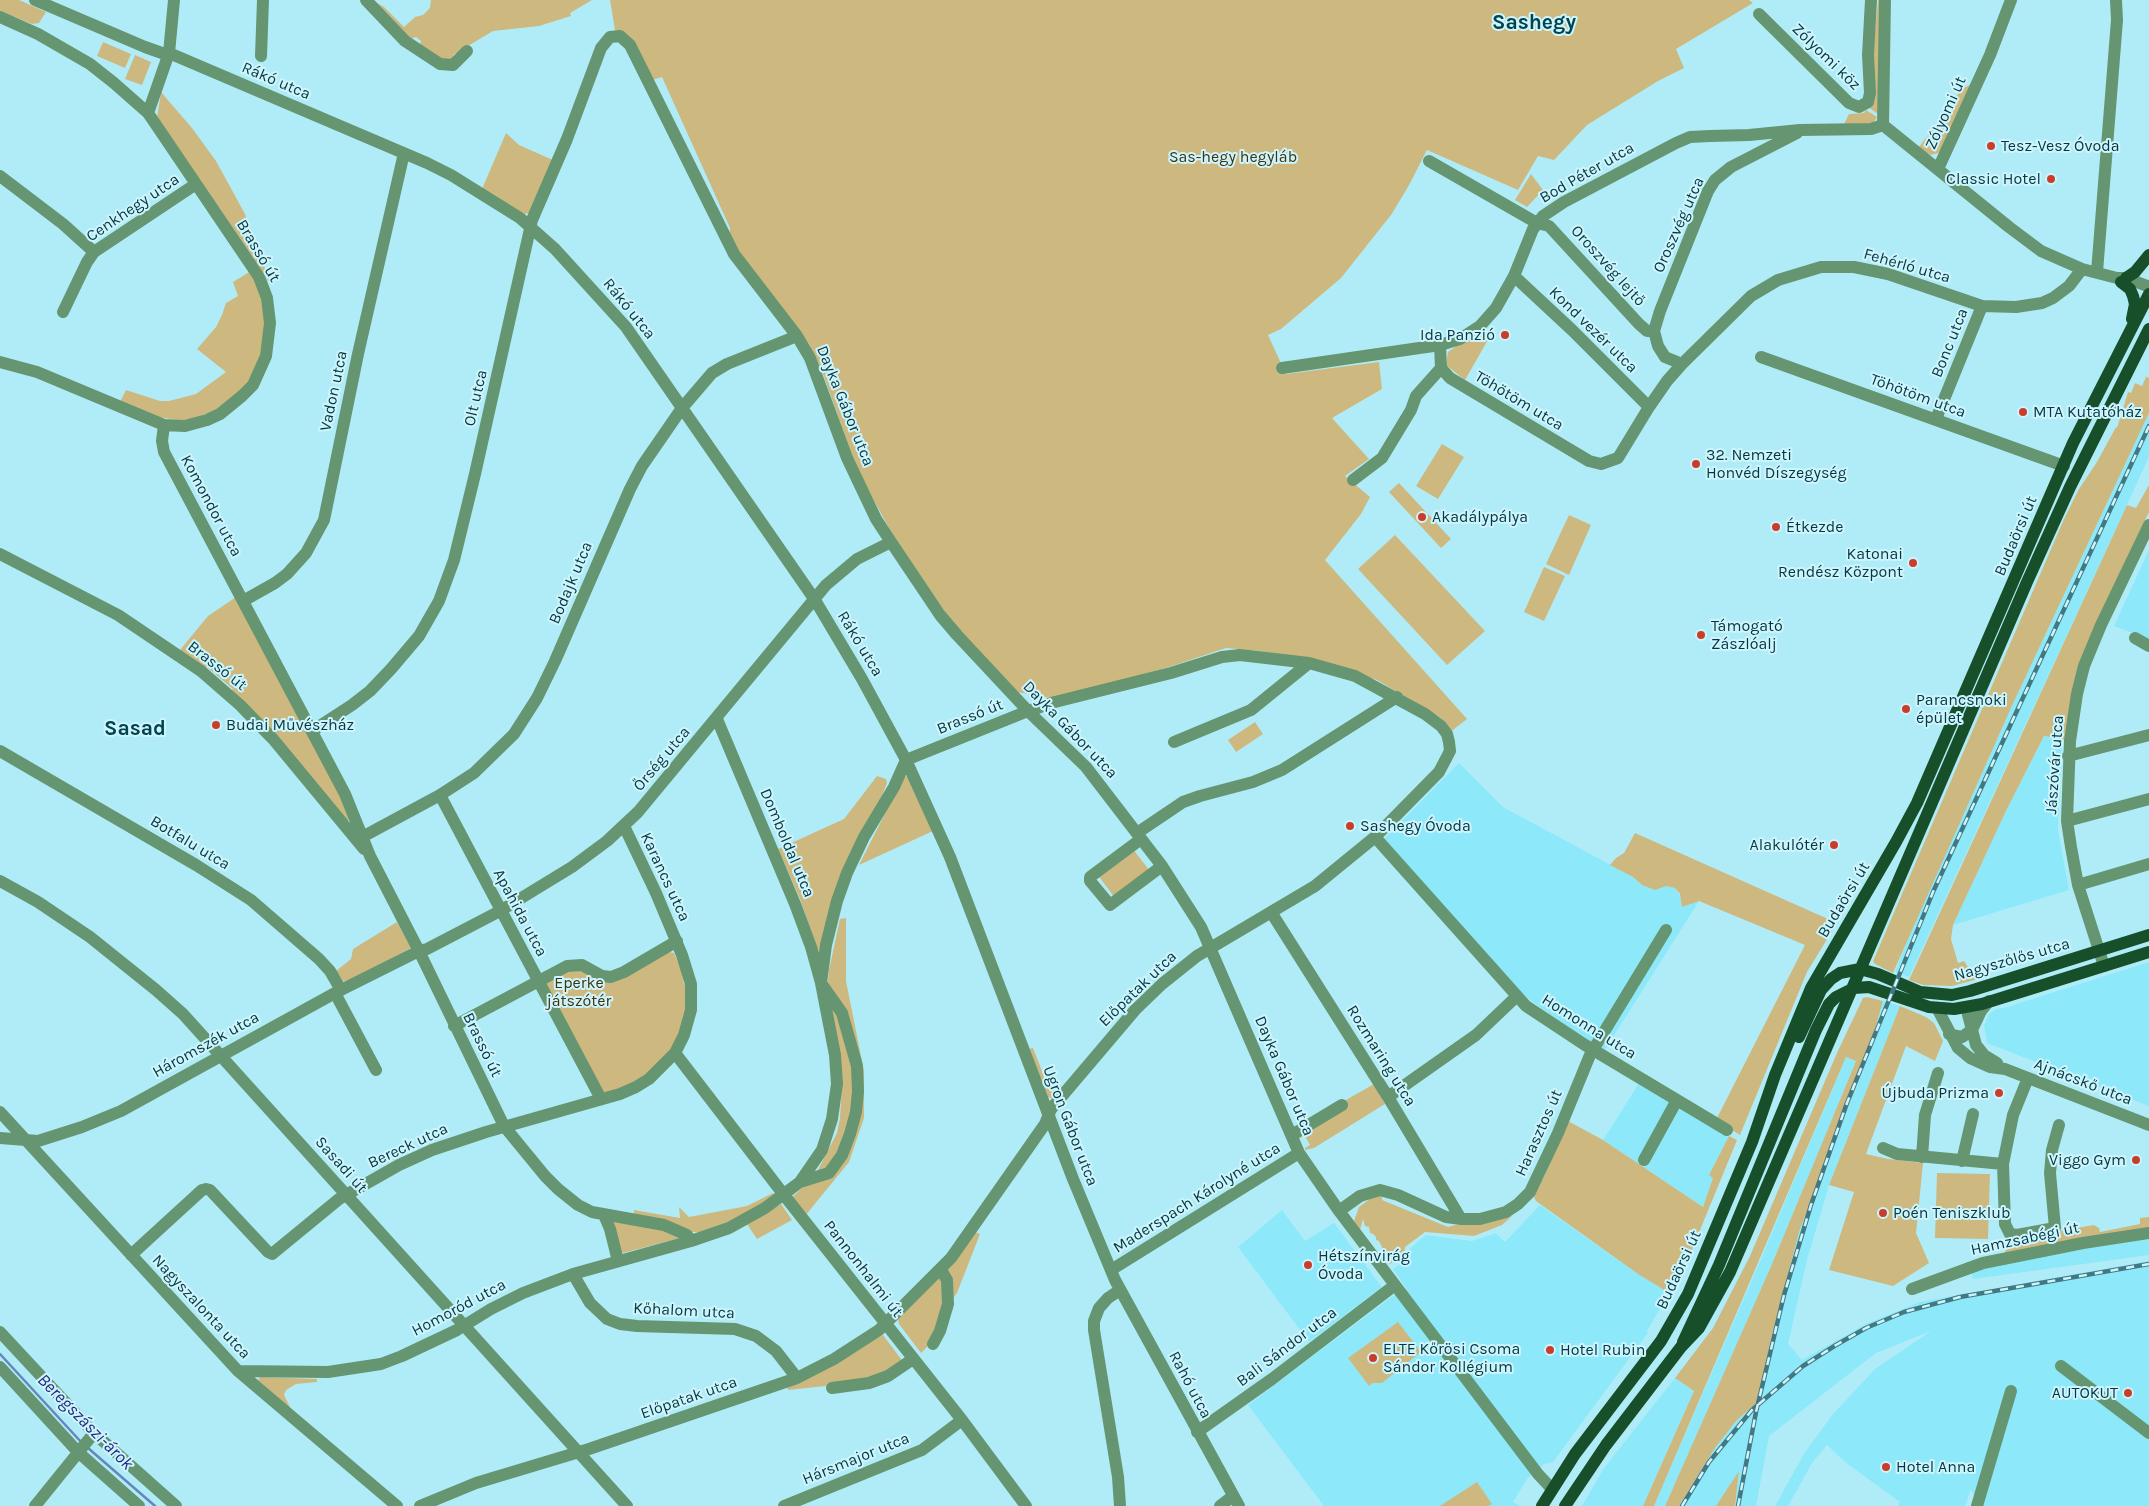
<!DOCTYPE html>
<html>
<head>
<meta charset="utf-8">
<style>
	body { margin:0 }
	canvas { display:block; background:#b0ecf7 }
</style>
</head>
<body>
<canvas width="2149" height="1506"></canvas>
<script>
const context = document.querySelector('canvas').getContext('2d');
context.lineJoin = 'round';
function fillPath(path, color) {
  context.fillStyle = color;
  context.fill(path, 'evenodd');
}
function shape(rows) {
  const path = new Path2D();
  for (const r of rows) {
    path.moveTo(r[0], r[1]);
    for (let i = 2; i < r.length; i += 2) path.lineTo(r[i], r[i + 1]);
  }
  return path;
}
function trace(path, color, width, dash) {
  context.strokeStyle = color;
  context.lineWidth = width;
  context.lineCap = dash ? 'butt' : 'round';
  context.setLineDash(dash || []);
  context.stroke(path);
}
function drawText(font, color, halo, rows, align = 'center') {
  context.font = font + ' Karla,sans-serif';
  context.lineWidth = 4;
  context.setLineDash([]);
  context.textBaseline = 'middle';
  context.strokeStyle = halo;
  context.fillStyle = color;
  for (const [text, x, y, turn = 0] of rows) {
    context.save();
    context.translate(x, y);
    context.rotate((+turn || 0) * Math.PI / 180);
    context.textAlign = isNaN(turn) ? turn : align;
    if (halo) context.strokeText(text, 0, 0);
    context.fillText(text, 0, 0);
    context.restore();
  }
}
fillPath(shape([
	[2149,413,2149,457,1909,977,1895,972,1915,921,2011,708],
	[2149,550,2149,639,2114,626],
	[2044,736,2062,741,2058,830,2069,890,1953,925,2006,811],
	[1459,763,1503,807,1633,877,1642,885,1666,886,1675,888,1683,901,1699,901,1603,1053,1526,997,1384,842,1385,838],
	[2149,962,2149,1106,1987,1043,1984,1026,1989,1014,1996,1009,2007,1007],
	[1883,1001,1900,1006,1829,1185,1807,1260,1788,1344,1802,1360,1866,1324,1920,1302,2149,1261,2149,1506,1979,1506,1971,1489,1965,1506,1898,1506,1900,1502,1845,1462,1827,1445,1812,1463,1788,1506,1775,1506,1805,1452,1833,1414,1875,1369,1931,1331,1876,1353,1769,1436,1756,1506,1735,1506,1739,1472,1716,1506,1679,1506,1715,1448,1737,1420,1757,1403,1771,1339,1800,1229,1865,1064],
	[1846,1057,1856,1061,1772,1264,1665,1506,1654,1506,1761,1259],
	[1643,1077,1729,1136,1709,1175,1714,1178,1703,1207,1603,1140],
	[1540,1205,1638,1274,1669,1293,1647,1331,1648,1333,1553,1462,1544,1464,1527,1479,1513,1502,1520,1506,1324,1506,1248,1405,1390,1298,1406,1288,1393,1269,1411,1256,1407,1251,1426,1235,1472,1241,1496,1233,1505,1242],
	[1282,1210,1305,1241,1334,1223,1382,1287,1309,1342,1238,1247],
	[2149,1237,2149,1255,1973,1279,1971,1273,1996,1265],
	[1675,1378,1694,1391,1643,1506,1582,1506,1604,1468]
]), '#8de9fa');
fillPath(shape([
	[0,0,19,0,46,12,39,23,32,24,0,11],
	[431,0,592,0,570,13,571,16,539,26,493,31,453,55,456,59,441,62,419,48,421,41,416,37,410,39,374,1,384,7,404,27,415,17,423,15,430,8],
	[610,0,1749,0,1753,3,1676,49,1684,68,1658,81,1587,125,1554,160,1538,156,1518,190,1427,150,1408,187,1391,215,1341,278,1281,329,1268,335,1286,374,1379,362,1382,389,1332,418,1369,459,1345,476,1370,497,1361,514,1325,560,1467,719,1449,733,1441,718,1377,680,1318,660,1259,651,1226,648,1166,668,1055,699,1017,692,959,632,899,546,857,470,822,371,810,346,730,239,730,228,662,77,652,80,616,36],
	[1878,0,1882,0,1878,114,1868,107],
	[103,42,131,54,125,68,97,56],
	[135,55,151,62,142,85,125,79],
	[1970,85,1944,149,1938,153,1931,155,1923,152,1919,147,1932,130,1951,110,1960,89],
	[161,92,192,128,216,161,245,214,271,285,157,118],
	[1866,110,1877,117,1874,122,1869,124,1843,126,1849,114,1864,113],
	[506,133,519,145,555,161,530,213,524,214,482,189],
	[1531,174,1543,190,1527,207,1515,200],
	[251,271,258,285,265,316,263,351,252,379,222,408,186,421,157,417,120,402,126,390,160,401,169,401,196,394,226,372,197,349,216,327,222,315,226,303,238,296,233,282],
	[1481,329,1489,338,1465,380,1446,365,1448,352],
	[2140,374,2149,378,2149,413,2011,708,1893,973,1875,964,1873,961,1880,945,2064,519,2079,489,2097,462,2116,427,2117,428,2128,392,2131,393,2135,383,2142,386,2146,377],
	[1442,444,1464,457,1438,499,1416,486],
	[1399,483,1451,539,1441,548,1389,492],
	[2149,485,2149,512,2129,554,2065,740,2044,736,2006,811,1953,925,1951,939,1958,963,1964,961,1970,970,1980,973,1988,972,1988,974,1986,977,1952,986,1923,985,1909,980,2127,505,2136,508],
	[1569,515,1591,525,1569,575,1546,564],
	[1395,535,1485,631,1447,665,1358,569],
	[1544,567,1565,576,1544,621,1524,612],
	[236,597,345,804,350,820,347,820,230,691,233,689,207,667,204,670,180,650,208,616],
	[1255,722,1263,734,1236,752,1228,740],
	[877,776,886,779,887,783,819,955,800,899,778,849,844,819],
	[904,776,910,777,933,831,859,865],
	[1635,833,1837,923,1807,972,1740,1135,1716,1120,1805,945,1699,901,1682,907,1680,894,1675,888,1666,886,1655,890,1642,885,1633,877,1610,865,1616,858,1624,853],
	[1132,848,1150,871,1115,898,1097,874],
	[846,918,846,981,864,1071,864,1118,849,1162,805,1216,791,1198,811,1180,818,1170,837,1133,840,1118,842,1084,827,990,829,970,840,919],
	[397,922,411,948,349,982,343,981,336,971,351,959,353,949],
	[669,952,674,953,681,969,684,984,688,984,688,1007,674,1046,649,1072,633,1084,604,1093,546,983,574,968,601,979],
	[1867,997,1883,1001,1865,1064,1800,1229,1771,1339,1757,1403,1737,1420,1715,1448,1679,1506,1665,1506,1772,1264,1856,1061,1846,1057,1654,1506,1643,1506,1694,1391,1675,1378,1713,1328,1750,1256,1837,1053,1863,998],
	[1900,1006,1926,1017,1934,1023,1943,1041,1935,1061,1906,1046,1866,1154,1888,1159,1923,1163,1916,1233,1929,1263,1893,1286,1829,1270,1854,1192,1829,1185],
	[1033,1048,1047,1084,1061,1086,1053,1099,1048,1097,1029,1049],
	[1374,1084,1385,1104,1314,1148,1305,1150,1305,1148,1310,1145,1305,1136,1299,1138,1299,1135,1339,1104],
	[1568,1121,1603,1140,1703,1207,1713,1178,1709,1175,1729,1136,1737,1140,1691,1252,1669,1293,1638,1274,1536,1201,1534,1197,1535,1193,1545,1175],
	[1937,1173,1990,1174,1988,1239,1935,1238],
	[773,1193,776,1197,746,1216,700,1232,690,1232,633,1216,634,1210,680,1218,679,1207,689,1217,747,1206],
	[1374,1196,1382,1196,1382,1200,1448,1227,1455,1225,1480,1225,1512,1216,1502,1225,1474,1236,1425,1232,1405,1247,1404,1254,1390,1264,1387,1260,1388,1254,1383,1249,1379,1241,1376,1240,1376,1237,1373,1234,1370,1233,1369,1227,1365,1226,1363,1219,1360,1230,1354,1221,1359,1207],
	[781,1204,792,1220,757,1239,747,1224],
	[2149,1217,2149,1229,2006,1255,2005,1251,2008,1248,2007,1237,2015,1239,2094,1225,2099,1228,2100,1232,2140,1224,2140,1218],
	[614,1220,675,1233,680,1238,623,1253,620,1250,612,1223],
	[975,1232,980,1234,957,1293,943,1311,932,1342,921,1353,899,1324,898,1319],
	[1398,1322,1421,1352,1382,1383,1372,1383,1369,1386,1348,1358],
	[883,1335,904,1363,863,1382,788,1390,787,1386],
	[260,1377,317,1379,317,1382,296,1384,286,1390,284,1395,290,1407,289,1409,258,1380],
	[1739,1471,1735,1506,1716,1506,1729,1486],
	[1477,1482,1492,1504,1488,1506,1440,1506]
]), '#cdb980');
trace(shape([
	[0,1354,82,1443],
	[88,1448,155,1506]
]), '#6786bc', 2.5);
trace(shape([
	[35,0,145,47,162,53,169,53,427,163,451,175,520,218,555,249,626,327,815,600,862,679,906,760,950,857,1073,1179,1115,1280,1239,1506],
	[366,0,405,41,440,64,453,65,467,51],
	[1885,0,1883,125,2009,227,2041,251,2082,269,2117,278,2126,278,2147,286],
	[1759,14,1849,103,1859,107,1868,102,1870,93,1868,55,1871,0],
	[0,17,38,34,90,64,114,83,148,113,259,277,267,298,270,323,266,356,253,385,242,396,220,414,207,420,185,426,164,425,37,372,0,362],
	[261,56,263,0],
	[148,113,169,53,174,0],
	[1429,161,1537,223,1549,226,1639,324,1647,331,1654,331],
	[1938,169,1990,55,2011,0],
	[0,176,63,224,94,252],
	[2097,272,2117,20,2116,0],
	[1514,276,1572,330,1649,407],
	[63,312,87,262,94,252,196,184],
	[1440,345,1441,368,1450,378,1589,461,1601,464,1618,458,1649,407,1667,381,1682,364,1751,296,1778,280,1821,267,1854,267,1888,274,1982,306,2016,307,2042,303,2053,298,2069,286,2082,269],
	[1761,357,2064,466],
	[1682,364,1665,357,1658,346,1654,331,1660,311,1708,191,1715,180,1731,167,1797,133],
	[1282,368,1440,345,1460,339,1480,326,1496,308,1514,276,1533,229,1543,216,1564,202,1676,143,1690,137,1710,136,1749,135,1800,130,1871,129,1883,125],
	[1936,419,1982,306],
	[164,425,162,441,164,452,345,794,370,856,419,951,504,1126,545,1176,558,1189,578,1205,592,1212,664,1225,687,1235,691,1241,729,1228,765,1208,800,1182,822,1150,832,1119,837,1084,835,1055,821,983,826,945,837,901,847,873,864,837,894,787,906,760,1028,711,1055,702,1171,673,1222,657,1240,655,1309,663,1355,676,1425,714,1441,726,1447,734,1449,742,1450,751,1439,772,1375,837,1315,886,1197,956,1162,984,1135,1010,1051,1109,1045,1124,951,1258,879,1330,834,1359,797,1378,589,1449,476,1483,420,1506],
	[1353,480,1382,458,1411,410,1416,396,1441,368],
	[0,554,118,615,201,671,240,705,273,739,364,849],
	[243,601,275,583,287,574,306,553,324,520,358,354,404,153],
	[2135,638,2149,646],
	[717,719,795,904,811,947,821,983,842,1013,857,1066,858,1091,856,1112,850,1134,842,1155,829,1173,800,1182],
	[312,731,352,705,370,691,391,669,419,636,439,601,454,560,475,474,532,220,567,139,601,48,610,37,620,36,630,45,734,254,797,336,810,358,847,458,876,519,891,542,940,615,957,635,1028,711,1086,767,1162,866,1201,927,1299,1153,1339,1211,1538,1474,1552,1489],
	[1174,742,1251,710,1309,663],
	[0,751,196,865,251,900,319,959,330,971,341,990],
	[2068,756,2149,735],
	[440,795,601,1099],
	[2067,821,2149,799],
	[1137,833,1183,802,1200,796,1253,782,1282,770,1397,697],
	[364,836,440,795,474,773,514,734,537,698,555,661,630,489,642,466,682,408,712,373,727,364,797,336],
	[1375,837,1526,1006,1585,1045,1727,1130],
	[1141,839,1090,877,1090,881,1110,905,1162,866],
	[0,881,38,902,90,937,156,990,183,1014,627,1506],
	[2078,885,2149,864],
	[1271,912,1388,1097,1461,1219],
	[2104,966,2078,885,2071,847,2067,821,2070,741,2077,694,2084,666,2101,625,2149,525],
	[335,993,376,1070],
	[1966,1007,1976,1045,1984,1055,1997,1063],
	[1937,1008,1958,1048,1970,1058,1990,1067,2005,1069,2149,1125],
	[454,1026,567,966,582,965,602,976,611,977,624,972,677,941],
	[1949,1034,1962,1037,1972,1030,1981,1011,1989,1001],
	[675,1053,784,1195,962,1420,1026,1506],
	[2028,1078,2013,1115,2003,1164,2005,1224,2010,1234,2017,1235,2055,1228,2050,1173,2052,1150,2059,1125],
	[1388,1097,1476,1035,1517,996],
	[0,1112,238,1371,397,1506],
	[1292,1135,1342,1105],
	[0,1138,38,1141,82,1127,121,1111,335,993,419,951,427,949,500,911,572,867,607,841,638,812,826,585,857,559,891,542],
	[1883,1148,1897,1154,2003,1164],
	[1922,1157,1925,1115,1938,1073],
	[1644,1160,1677,1100],
	[1962,1161,1973,1114],
	[1339,1211,1360,1196,1380,1190,1398,1195,1446,1217,1461,1219,1480,1219,1495,1215,1506,1212,1518,1204,1530,1192,1558,1133,1590,1055,1666,930],
	[604,1215,610,1229,618,1261],
	[131,1255,202,1190,206,1189,210,1190,268,1252,272,1254,339,1199,399,1165,432,1150,486,1132,620,1094,636,1087,649,1079,675,1053,684,1035,691,1010,691,984,682,955,656,893,624,826],
	[1111,1270,1299,1153],
	[573,1274,590,1303,607,1319,620,1324,637,1326,735,1329,756,1336,776,1351,797,1378],
	[1912,1289,1983,1263,2083,1243,2149,1233],
	[0,1332,94,1433,176,1506],
	[933,1344,940,1331,948,1304,947,1280,941,1270],
	[2061,1366,2149,1433],
	[0,1367,78,1452,139,1506],
	[238,1371,328,1372,381,1364,402,1356,457,1330,491,1309,523,1293,573,1274,691,1241],
	[832,1388,869,1383,888,1376,913,1359],
	[1197,1432,1272,1379,1395,1285],
	[35,1506,94,1433],
	[784,1506,922,1450,962,1420],
	[1120,1506,1118,1477,1094,1330,1094,1321,1099,1308,1108,1298,1120,1290],
	[1220,1506,1233,1496],
	[1977,1506,2011,1391]
]), '#659671', 12);
trace(shape([
	[2126,278,2135,272,2149,255],
	[2121,282,2130,289,2133,296,2135,304,2132,319],
	[1799,1037,1821,990,1831,979,1840,973,1860,969,1878,974,1920,992,1952,995,1970,991,2149,935],
	[1683,1342,1719,1265,1816,1030,1829,1004,1836,997,1854,988,1869,987,1929,1007,1954,1009,1982,1004,2149,952],
	[1542,1506,1575,1454,1661,1341,1688,1294,1752,1142,1775,1075,1811,988,1896,842,1917,803,2073,443,2149,294],
	[1565,1506,1606,1445,1681,1347,1699,1328,1730,1272,2027,582,2070,487,2149,329]
]), '#164f29', 12);
const rail = shape([
	[1682,1506,1709,1462,1752,1410,1803,1366,1836,1345,1866,1328,1904,1312,1960,1297,2149,1264],
	[1738,1506,1756,1412,1784,1295,1811,1205,1847,1103,1933,892,2149,426]
]);
trace(rail, '#427881', 4.5);
trace(rail, '#cef5fd', 2.5, [8]);
for (const [x, y, r, color] of [
	[1991,146,5,"#ca3d2a"],
	[2051,179,5,"#ca3d2a"],
	[1505,335,5,"#ca3d2a"],
	[2023,412,5,"#ca3d2a"],
	[1696,464,5,"#ca3d2a"],
	[1422,517,5,"#ca3d2a"],
	[1776,527,5,"#ca3d2a"],
	[1913,563,5,"#ca3d2a"],
	[1701,635,5,"#ca3d2a"],
	[1906,709,5,"#ca3d2a"],
	[216,725,5,"#ca3d2a"],
	[1350,826,5,"#ca3d2a"],
	[1834,845,5,"#ca3d2a"],
	[1999,1093,5,"#ca3d2a"],
	[2136,1160,5,"#ca3d2a"],
	[1883,1213,5,"#ca3d2a"],
	[1308,1265,5,"#ca3d2a"],
	[1550,1350,5,"#ca3d2a"],
	[1373,1358,5,"#ca3d2a"],
	[2128,1393,5,"#ca3d2a"],
	[1886,1467,5,"#ca3d2a"]
]) {
  const dot = new Path2D();
  dot.arc(x, y, r, 0, 2 * Math.PI);
  context.fillStyle = color;
  context.fill(dot);
  trace(dot, '#cef5fd', 2);
}
drawText('16px', '#04373f', '#cef5fd', [
	["Zólyomi köz",1826,57,44],
	["Rákó utca",276,81,23],
	["Zólyomi út",1946,113,-66],
	["Bod Péter utca",1587,173,-30],
	["Cenkhegy utca",133,208,-34],
	["Oroszvég utca",1679,225,-66],
	["Brassó út",258,251,59],
	["Oroszvég lejtő",1608,266,48],
	["Fehérló utca",1907,266,16],
	["Rákó utca",629,309,51],
	["Kond vezér utca",1593,330,44],
	["Bonc utca",1950,343,-68],
	["Vadon utca",334,391,-78],
	["Töhötöm utca",1918,396,20],
	["Olt utca",476,398,-77],
	["Töhötöm utca",1519,401,31],
	["Dayka Gábor utca",845,406,68],
	["Komondor utca",211,506,62],
	["Budaörsi út",2016,536,-67],
	["Bodajk utca",571,583,-67],
	["Rákó utca",860,644,59],
	["Brassó út",217,666,38],
	["Brassó út",970,717,-22],
	["Dayka Gábor utca",1070,730,46],
	["Őrség utca",662,759,-50],
	["Jászóvár utca",2055,765,-86],
	["Botfalu utca",190,843,31],
	["Domboldal utca",787,843,67],
	["Karancs utca",665,877,65],
	["Budaörsi út",1844,900,-59],
	["Apahida utca",520,913,62],
	["Nagyszőlős utca",2012,960,-16],
	["Előpatak utca",1138,989,-44],
	["Homonna utca",1589,1027,32],
	["Háromszék utca",206,1045,-29],
	["Brassó út",482,1045,64],
	["Rozmaring utca",1381,1056,58],
	["Dayka Gábor utca",1284,1076,67],
	["Ajnácskő utca",2083,1082,21],
	["Ugron Gábor utca",1070,1126,69],
	["Harasztos út",1539,1133,-66],
	["Bereck utca",408,1146,-25],
	["Sasadi út",341,1165,48],
	["Maderspach Károlyné utca",1197,1198,-32],
	["Hamzsabégi út",2025,1239,-12],
	["Pannonhalmi út",863,1269,52],
	["Budaörsi út",1679,1270,-65],
	["Nagyszalonta utca",201,1307,47],
	["Homoród utca",459,1308,-28],
	["Kőhalom utca",684,1311,3],
	["Bali Sándor utca",1287,1347,-37],
	["Rahó utca",1190,1385,62],
	["Előpatak utca",689,1398,-19],
	["Hársmajor utca",856,1459,-22]
]);
drawText('16px', '#04373f', '#cef5fd', [
	["Tesz-Vesz Óvoda",2001,146],
	["Classic Hotel",2041,179,"right"],
	["Ida Panzió",1495,335,"right"],
	["MTA Kutatóház",2033,412],
	["32. Nemzeti",1706,455],
	["Honvéd Díszegység",1706,473],
	["Akadálypálya",1432,517],
	["Étkezde",1786,527],
	["Katonai",1903,554,"right"],
	["Rendész Központ",1903,572,"right"],
	["Támogató",1711,626],
	["Zászlóalj",1711,644],
	["Parancsnoki",1916,700],
	["épület",1916,718],
	["Budai Művészház",226,725],
	["Sashegy Óvoda",1360,826],
	["Alakulótér",1824,845,"right"],
	["Újbuda Prizma",1989,1093,"right"],
	["Viggo Gym",2126,1160,"right"],
	["Poén Teniszklub",1893,1213],
	["Hétszínvirág",1318,1256],
	["Óvoda",1318,1274],
	["ELTE Kőrösi Csoma",1383,1349],
	["Sándor Kollégium",1383,1367],
	["Hotel Rubin",1560,1350],
	["AUTOKUT",2118,1393,"right"],
	["Hotel Anna",1896,1467]
], 'left');
drawText('16px', '#40340f', '#cef5fd', [
	["Sas-hegy hegyláb",1233,157],
	["Eperke",579,983],
	["játszótér",579,1001]
]);
drawText('italic 18px', '#212c7f', '#cef5fd', [
	["Beregszászi-árok",85,1422,45]
]);
drawText('bold 21px', '#00444e', '#cef5fd', [
	["Sashegy",1534,23],
	["Sasad",135,729]
]);
</script>
</body>
</html>
